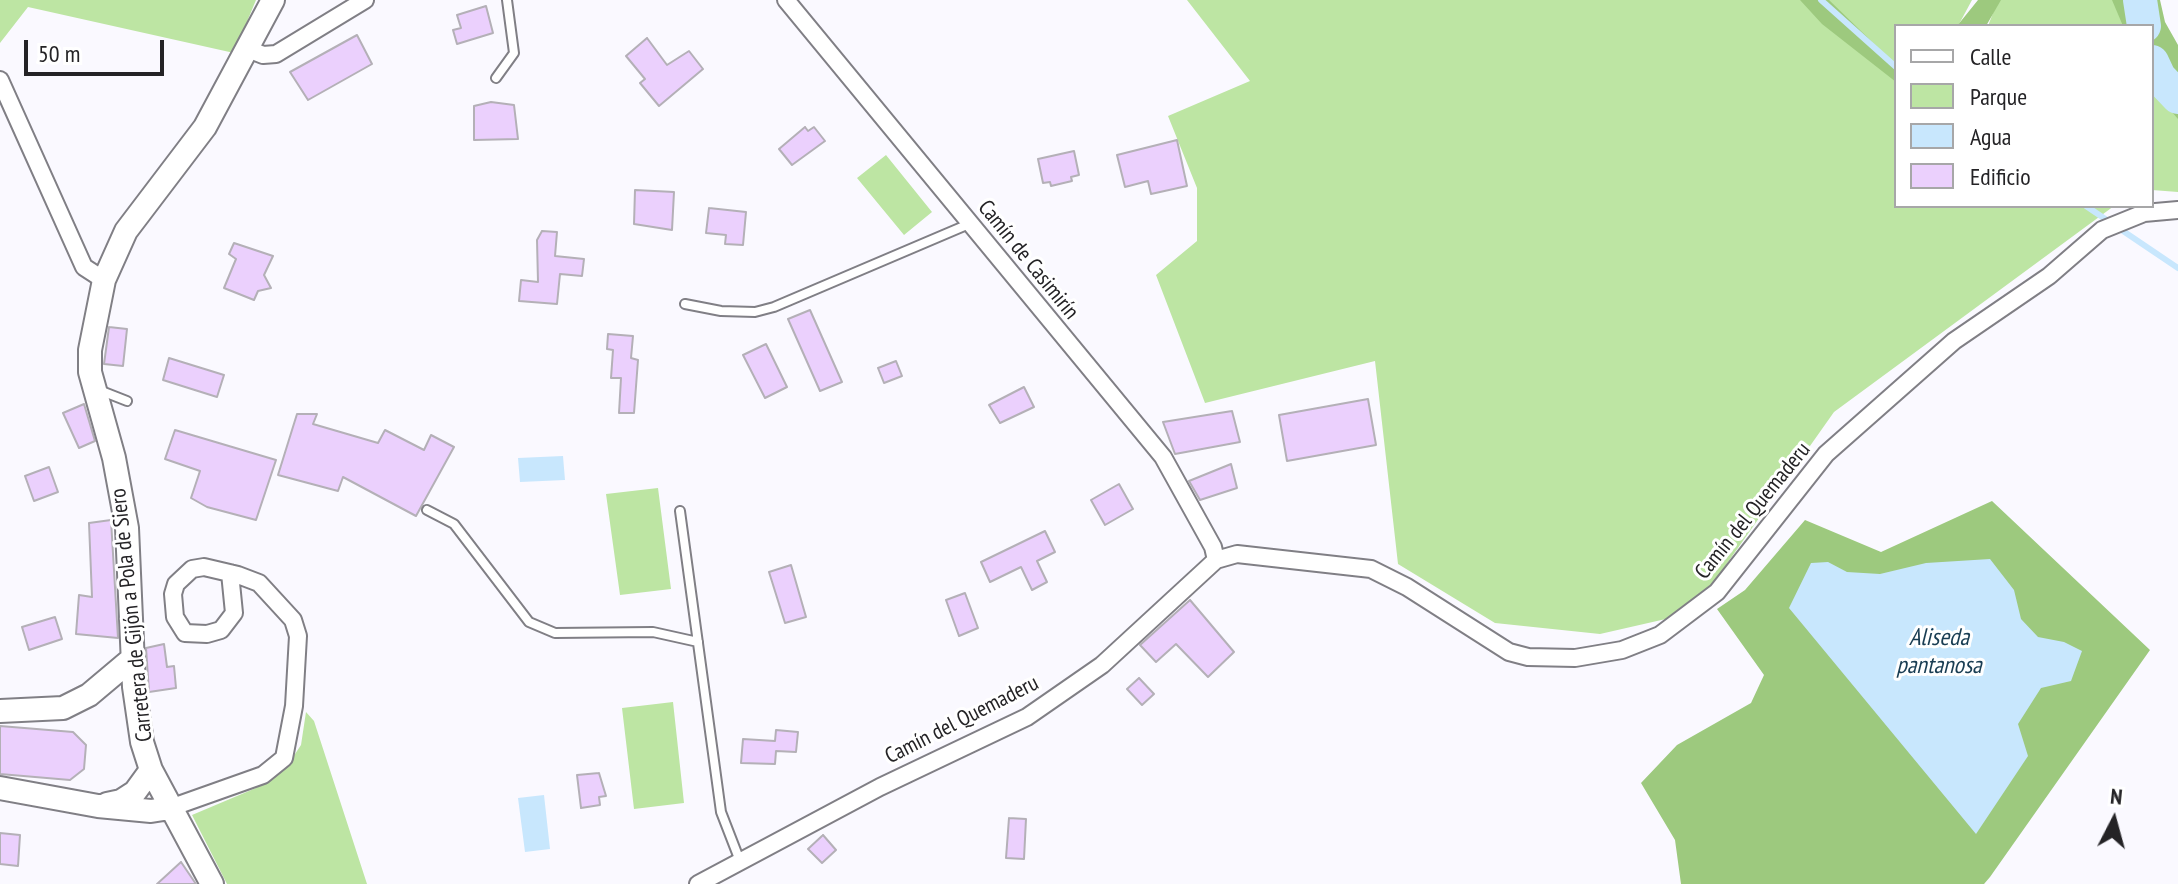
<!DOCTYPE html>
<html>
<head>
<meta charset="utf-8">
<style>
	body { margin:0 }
	#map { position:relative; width:2178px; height:884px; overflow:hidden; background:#faf9ff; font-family:"PT Sans Narrow",sans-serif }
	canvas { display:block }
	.legend { position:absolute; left:1894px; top:24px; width:260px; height:184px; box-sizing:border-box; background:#fff; border:2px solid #a7a7a8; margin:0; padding:10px 14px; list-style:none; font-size:24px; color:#242326 }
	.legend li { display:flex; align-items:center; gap:16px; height:40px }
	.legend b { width:40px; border:2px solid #a7a7a8 }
	.north { position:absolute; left:2074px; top:780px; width:80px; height:80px; -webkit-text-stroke:6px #fff; paint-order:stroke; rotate:6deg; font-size:22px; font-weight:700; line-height:32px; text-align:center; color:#242326 }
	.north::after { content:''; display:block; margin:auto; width:28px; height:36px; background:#242326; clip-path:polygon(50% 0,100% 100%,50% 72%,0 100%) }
	.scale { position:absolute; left:24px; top:40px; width:140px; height:36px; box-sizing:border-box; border:4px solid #242326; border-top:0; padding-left:10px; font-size:24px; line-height:28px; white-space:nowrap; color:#242326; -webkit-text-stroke:6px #fff; paint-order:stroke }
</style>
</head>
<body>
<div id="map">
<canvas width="2178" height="884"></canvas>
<ul class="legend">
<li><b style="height:10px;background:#fff"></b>Calle</li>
<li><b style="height:22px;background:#bde5a3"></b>Parque</li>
<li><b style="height:22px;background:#c8e7fd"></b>Agua</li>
<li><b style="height:22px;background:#ebd0fd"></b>Edificio</li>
</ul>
<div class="north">N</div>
<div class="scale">50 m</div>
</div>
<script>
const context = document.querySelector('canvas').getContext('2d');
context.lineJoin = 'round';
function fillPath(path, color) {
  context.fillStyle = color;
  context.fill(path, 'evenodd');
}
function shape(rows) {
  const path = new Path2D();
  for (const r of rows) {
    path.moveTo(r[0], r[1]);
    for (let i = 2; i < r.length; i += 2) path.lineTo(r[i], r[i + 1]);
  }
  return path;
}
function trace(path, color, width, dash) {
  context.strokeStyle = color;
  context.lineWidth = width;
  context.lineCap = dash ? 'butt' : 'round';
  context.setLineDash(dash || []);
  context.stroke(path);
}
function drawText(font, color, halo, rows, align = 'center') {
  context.font = font + ' "PT Sans Narrow",sans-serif';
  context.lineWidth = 6;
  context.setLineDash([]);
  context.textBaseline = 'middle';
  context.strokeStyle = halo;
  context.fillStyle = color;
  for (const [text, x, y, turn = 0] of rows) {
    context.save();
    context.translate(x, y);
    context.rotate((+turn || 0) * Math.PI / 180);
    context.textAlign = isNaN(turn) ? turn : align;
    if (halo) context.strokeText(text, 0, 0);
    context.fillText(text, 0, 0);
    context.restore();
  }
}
fillPath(shape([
	[0,0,256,0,234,53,28,7,0,43],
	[1187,0,1972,0,1958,26,1896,26,1896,206,2114,206,1834,412,1692,613,1600,634,1495,623,1398,564,1375,361,1205,403,1156,275,1197,241,1197,188,1168,116,1250,81],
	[1998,0,2119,0,2125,26,1988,26],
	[2152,84,2178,111,2178,192,2152,190],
	[886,155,932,212,904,235,857,178],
	[658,488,671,589,620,595,606,494],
	[673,702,684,803,634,809,622,708],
	[306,712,314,721,367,884,227,884,192,815,256,788,285,769,301,745]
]), '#bde5a3');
fillPath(shape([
	[1800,0,1829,0,1896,65,1896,82,1822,24],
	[1978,0,2001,0,1986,26,1957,26],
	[2112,0,2160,0,2165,22,2178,45,2178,119,2152,89,2152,26,2123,26],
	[1992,501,2150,650,1990,877,1984,884,1681,884,1675,840,1641,783,1677,745,1751,703,1764,675,1717,609,1745,590,1805,520,1881,552]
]), '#9dc97e');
fillPath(shape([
	[563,456,565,480,520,482,518,458],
	[1990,559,2014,590,2021,619,2038,637,2064,642,2082,651,2071,681,2041,688,2018,724,2028,756,1976,834,1789,608,1811,563,1828,562,1847,572,1880,574,1926,563],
	[544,795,550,849,525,852,518,798]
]), '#c8e7fd');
trace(shape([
	[1821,0,1896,67],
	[2086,206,2178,268]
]), '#c8e7fd', 6);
trace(shape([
	[2140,0,2144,26],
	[2152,62,2159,77,2178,97]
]), '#c8e7fd', 34);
const building = shape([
	[486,6,493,33,457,44,453,30,461,28,457,15,486,6],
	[357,35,372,64,308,100,290,72,357,35],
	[647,38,667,65,689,51,703,69,659,106,640,83,645,79,626,56,647,38],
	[491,102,514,105,518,139,474,140,474,106,491,102],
	[805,127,808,131,814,127,825,141,792,165,779,149,805,127],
	[1177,140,1187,186,1151,194,1148,181,1125,187,1117,155,1177,140],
	[1074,151,1079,175,1071,177,1072,181,1051,186,1050,182,1043,183,1038,159,1074,151],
	[635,190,674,192,672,230,634,224,635,190],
	[709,208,746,212,743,245,725,244,726,235,706,233,709,208],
	[542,231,557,232,555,256,584,259,582,276,560,274,557,304,519,301,521,280,538,282,537,240,542,231],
	[234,243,273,256,264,275,271,288,258,291,254,300,224,288,236,259,229,254,234,243],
	[810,310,842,382,820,391,788,319,810,310],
	[109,327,127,329,123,366,104,364,109,327],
	[608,334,633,336,631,358,638,360,634,413,619,413,621,378,611,378,613,350,607,349,608,334],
	[766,344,787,387,765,398,743,355,766,344],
	[169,358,224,375,217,397,163,380,169,358],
	[896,361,902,376,884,383,878,368,896,361],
	[1024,387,1034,407,1000,423,989,405,1024,387],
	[1368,399,1376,445,1287,461,1279,415,1368,399],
	[84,404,95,441,79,448,63,413,84,404],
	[1232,411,1240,442,1175,454,1163,422,1232,411],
	[297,414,317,414,313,424,378,443,385,430,424,450,431,435,454,447,416,516,343,477,338,491,278,475,297,414],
	[175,430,276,460,256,520,207,507,191,498,200,471,165,459,175,430],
	[1231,464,1237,488,1200,500,1189,481,1231,464],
	[49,467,58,492,34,501,25,476,49,467],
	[1119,484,1133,509,1105,525,1091,500,1119,484],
	[111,520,118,638,76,634,79,595,92,597,89,523,111,520],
	[1045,531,1055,552,1037,561,1047,582,1032,590,1021,567,990,582,981,562,1045,531],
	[791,565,806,617,785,623,769,572,791,565],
	[965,593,978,628,959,636,946,600,965,593],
	[1190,600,1234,652,1208,677,1176,644,1156,662,1140,645,1190,600],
	[55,617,62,639,29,650,22,627,55,617],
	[164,644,167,667,174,666,176,688,149,692,146,648,164,644],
	[1139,678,1154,694,1142,705,1127,689,1139,678],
	[0,726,73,732,86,745,84,769,70,780,0,774,0,726],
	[776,730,798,732,796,752,776,751,775,764,741,763,743,739,775,741,776,730],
	[599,773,606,796,599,797,600,805,581,808,577,775,599,773],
	[1009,818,1026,819,1024,859,1006,858,1009,818],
	[0,833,20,835,18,866,0,864,0,833],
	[823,835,836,850,822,863,808,849,823,835],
	[181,862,196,884,157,884,181,862]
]);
fillPath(building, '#ebd0fd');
trace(building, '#b4b0b7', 2);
const lane = shape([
	[496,78,514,53,507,0],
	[685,304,721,311,755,312,774,307,969,224],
	[99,390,127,401],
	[427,510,454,524,529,622,555,633,653,632,698,642],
	[680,511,721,812,740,861]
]);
const street = shape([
	[786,0,1163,457,1213,547,1216,560],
	[248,49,263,55,276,54,365,0],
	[0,80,84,267,104,280],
	[170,808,263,775,284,758,294,706,298,636,293,620,259,583,238,575,204,567,192,569,176,584,173,594,175,617,185,633,207,634,221,630,234,613,230,573],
	[698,884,880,787,1027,717,1102,665,1216,560,1237,554,1371,569,1407,587,1509,652,1528,657,1575,658,1622,650,1660,635,1717,592,1826,454,1954,341,2049,276,2102,230,2144,213,2178,210]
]);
const secondary = shape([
	[0,711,63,708,89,695,133,658],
	[0,788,98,806,151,811,170,808],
	[107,804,121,801,135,792,151,770],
	[212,884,151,770,142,742,134,687,127,528,114,458,90,372,90,350,104,280,126,231,205,127,273,0]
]);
trace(lane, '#807f85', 12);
trace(street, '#807f85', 20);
trace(secondary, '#807f85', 26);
trace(lane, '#fff', 8);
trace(street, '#fff', 16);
trace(secondary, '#fff', 22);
drawText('22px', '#242326', '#fff', [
	["Camín de Casimirín",1028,260,51],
	["Camín del Quemaderu",1753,511,-51],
	["Carretera de Gijón a Pola de Siero",132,615,-96],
	["Camín del Quemaderu",962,720,-27]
]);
drawText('italic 24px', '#193d53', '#fff', [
	["Aliseda",1939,638],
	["pantanosa",1939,666]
]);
</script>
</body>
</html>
